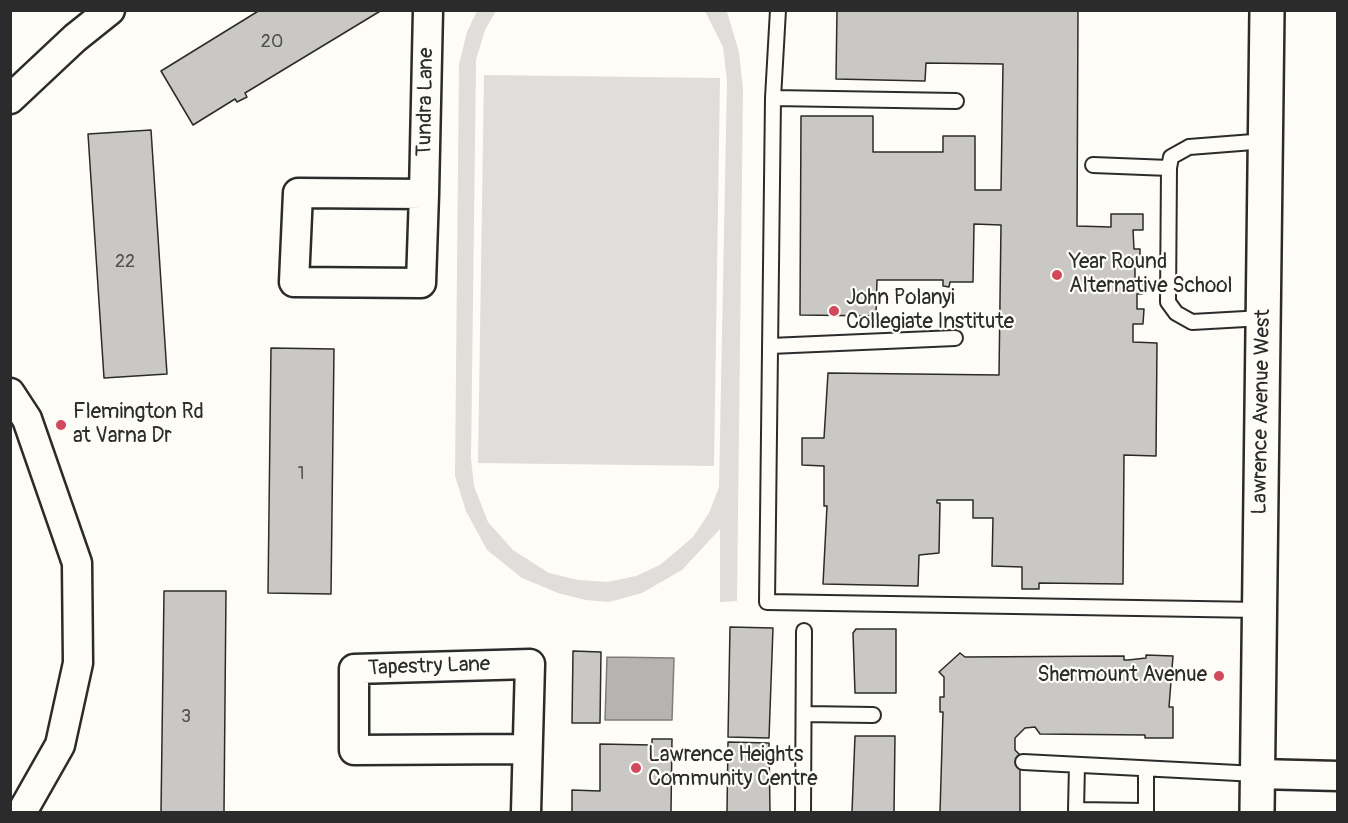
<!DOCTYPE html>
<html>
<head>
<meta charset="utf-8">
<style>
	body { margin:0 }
	#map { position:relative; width:1348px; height:823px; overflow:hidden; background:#fdfcf7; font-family:Pangolin,sans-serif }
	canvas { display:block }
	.frame { position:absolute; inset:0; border:12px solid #2b2b2b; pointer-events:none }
</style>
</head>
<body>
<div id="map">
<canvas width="1348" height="823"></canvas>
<div class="frame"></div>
</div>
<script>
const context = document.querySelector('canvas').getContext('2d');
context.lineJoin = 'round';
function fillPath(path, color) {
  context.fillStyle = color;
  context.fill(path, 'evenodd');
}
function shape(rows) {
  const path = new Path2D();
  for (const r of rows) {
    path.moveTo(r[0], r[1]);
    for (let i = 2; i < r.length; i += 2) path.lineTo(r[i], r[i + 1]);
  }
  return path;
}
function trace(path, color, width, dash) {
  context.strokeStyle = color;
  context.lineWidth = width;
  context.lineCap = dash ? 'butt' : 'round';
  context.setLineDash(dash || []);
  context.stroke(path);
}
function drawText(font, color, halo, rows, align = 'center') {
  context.font = font + ' Pangolin,sans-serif';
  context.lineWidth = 4.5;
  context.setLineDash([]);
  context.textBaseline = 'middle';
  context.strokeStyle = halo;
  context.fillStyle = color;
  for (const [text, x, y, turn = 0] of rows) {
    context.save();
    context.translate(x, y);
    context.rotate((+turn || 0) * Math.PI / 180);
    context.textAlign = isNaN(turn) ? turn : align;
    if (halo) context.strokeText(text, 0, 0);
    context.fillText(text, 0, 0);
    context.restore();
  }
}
fillPath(shape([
	[477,11,496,11,485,30,476,60,471,459,474,486,488,522,513,550,549,573,578,580,608,582,636,576,660,565,693,537,709,513,719,487,727,81,723,47,705,11,727,12,739,52,743,89,737,601,720,602,720,529,682,570,642,593,609,602,586,600,558,593,522,578,487,550,466,511,455,476,459,64,467,32],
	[484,75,720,78,714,466,478,463]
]), '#dfdeda');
const water = shape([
	[607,657,674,658,672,720,605,720,607,657]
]);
fillPath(water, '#b5b4b1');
trace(water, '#7e7d7b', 1.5);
const building = shape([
	[260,10,382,10,245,93,247,97,237,102,235,99,193,125,161,71,260,10],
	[837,10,1078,10,1077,226,1111,227,1111,214,1143,214,1143,230,1133,230,1134,249,1140,249,1140,266,1135,266,1135,279,1142,280,1142,294,1137,294,1137,309,1144,309,1143,324,1133,324,1133,342,1157,343,1156,456,1124,455,1123,584,1039,583,1039,589,1022,589,1022,567,992,566,993,518,973,518,973,500,937,500,937,503,940,503,939,553,919,555,918,586,823,584,827,506,824,506,824,466,802,465,802,438,824,438,828,373,999,375,1001,225,974,224,973,282,950,282,949,287,943,286,943,280,877,280,876,316,800,315,801,116,873,116,873,152,943,152,943,136,975,136,975,190,1001,190,1003,64,926,63,925,81,836,79,837,10],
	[151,130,167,374,104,378,88,134,151,130],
	[271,348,334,349,331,594,268,593,271,348],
	[164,591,226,591,224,812,161,812,164,591],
	[730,627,773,628,769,738,728,737,730,627],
	[856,629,896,629,896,693,855,693,853,633,856,629],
	[573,651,601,652,600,723,572,723,573,651],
	[960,653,965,657,1124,656,1124,660,1128,660,1146,658,1146,655,1173,656,1169,707,1173,707,1173,738,1145,738,1145,735,1040,734,1035,727,1025,728,1015,738,1015,750,1020,755,1020,812,940,812,943,712,940,712,940,697,944,697,944,677,939,672,960,653],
	[855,736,895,736,894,812,852,812,855,736],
	[652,739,672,739,671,812,572,812,572,790,600,791,600,744,652,745,652,739],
	[728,742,769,743,770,812,727,812,728,742]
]);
fillPath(building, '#c9c8c4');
trace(building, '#2b2b2b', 1.5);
const service = shape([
	[778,10,773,98,767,602,1260,610],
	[773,98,956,101],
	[1093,165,1169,168],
	[1263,318,1192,322,1176,313,1168,302,1169,168,1171,157,1189,147,1266,141],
	[770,346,955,338],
	[804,714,873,715],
	[1023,762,1257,774],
	[1077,765,1076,810,1146,811,1146,769],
	[803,812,804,631]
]);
const minor = shape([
	[10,99,75,38,110,10],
	[424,194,298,193,294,282,421,283,424,194,428,10],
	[10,393,27,419,77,563,78,663,60,745,22,812],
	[1258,774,1338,776],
	[526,812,530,664,354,669,354,750,527,749]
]);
const secondary = shape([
	[1257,812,1267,10]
]);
trace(service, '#2b2b2b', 18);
trace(minor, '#2b2b2b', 33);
trace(secondary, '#2b2b2b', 38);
trace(service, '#fdfcf7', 14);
trace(minor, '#fdfcf7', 28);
trace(secondary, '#fdfcf7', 33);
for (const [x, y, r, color] of [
	[1057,275,6,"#d1495b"],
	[834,311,6,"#d1495b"],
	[61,425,6,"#d1495b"],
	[1219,676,6,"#d1495b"],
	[636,768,6,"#d1495b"]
]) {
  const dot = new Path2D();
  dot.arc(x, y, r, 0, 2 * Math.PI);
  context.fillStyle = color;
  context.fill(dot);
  trace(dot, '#fdfcf7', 2);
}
drawText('18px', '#525251', null, [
	["20",272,42],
	["22",125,262],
	["1",301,474],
	["3",186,717]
]);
drawText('21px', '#2b2b2b', '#fdfcf7', [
	["Tundra Lane",426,102,-89],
	["Lawrence Avenue West",1262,412,-89],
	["Tapestry Lane",429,667,-2]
]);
drawText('21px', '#2b2b2b', '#fdfcf7', [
	["Year Round",1069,263],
	["Alternative School",1069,287],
	["John Polanyi",846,299],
	["Collegiate Institute",846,323],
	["Flemington Rd",73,413],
	["at Varna Dr",73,437],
	["Shermount Avenue",1207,676,"right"],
	["Lawrence Heights",648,756],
	["Community Centre",648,780]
], 'left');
</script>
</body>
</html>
